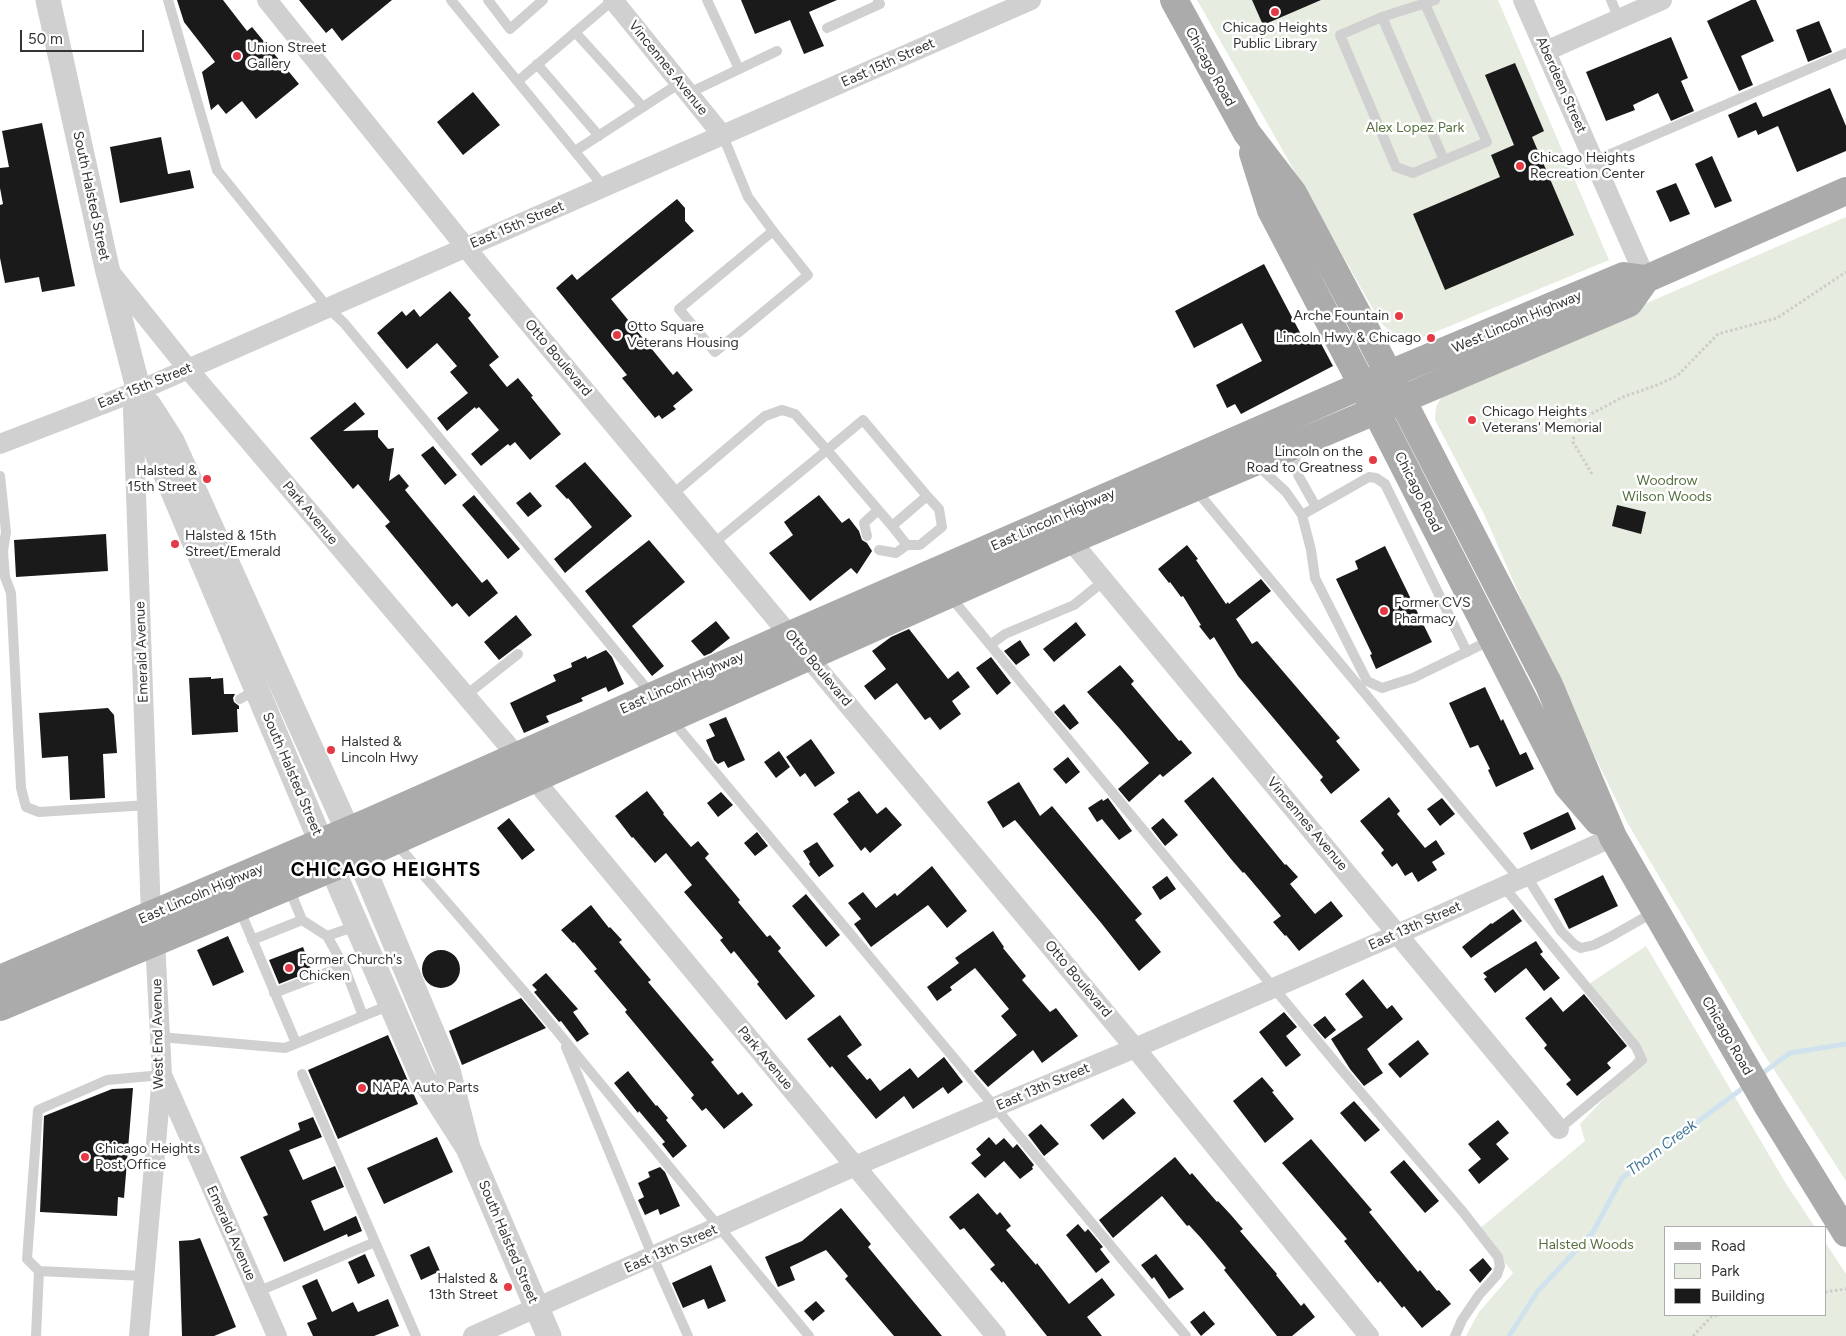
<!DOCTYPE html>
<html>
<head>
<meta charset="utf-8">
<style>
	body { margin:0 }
	#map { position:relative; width:1846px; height:1336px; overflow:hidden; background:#fff; font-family:Figtree,sans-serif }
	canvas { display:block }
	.legend { position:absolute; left:1664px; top:1226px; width:162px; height:90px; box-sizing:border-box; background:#fff; border:1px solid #adadad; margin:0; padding:6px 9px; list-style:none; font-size:15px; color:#333 }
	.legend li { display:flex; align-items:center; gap:10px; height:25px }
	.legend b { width:25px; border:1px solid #adadad }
	.scale { position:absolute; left:20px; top:30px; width:124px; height:22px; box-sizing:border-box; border:2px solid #333; border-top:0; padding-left:6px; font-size:15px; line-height:18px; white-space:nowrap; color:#333; -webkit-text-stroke:4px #fff; paint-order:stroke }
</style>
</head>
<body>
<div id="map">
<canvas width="1846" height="1336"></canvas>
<ul class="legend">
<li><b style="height:6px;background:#ababab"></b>Road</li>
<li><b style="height:14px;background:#e6ecdf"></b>Park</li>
<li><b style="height:14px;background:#1a1a1a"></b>Building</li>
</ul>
<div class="scale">50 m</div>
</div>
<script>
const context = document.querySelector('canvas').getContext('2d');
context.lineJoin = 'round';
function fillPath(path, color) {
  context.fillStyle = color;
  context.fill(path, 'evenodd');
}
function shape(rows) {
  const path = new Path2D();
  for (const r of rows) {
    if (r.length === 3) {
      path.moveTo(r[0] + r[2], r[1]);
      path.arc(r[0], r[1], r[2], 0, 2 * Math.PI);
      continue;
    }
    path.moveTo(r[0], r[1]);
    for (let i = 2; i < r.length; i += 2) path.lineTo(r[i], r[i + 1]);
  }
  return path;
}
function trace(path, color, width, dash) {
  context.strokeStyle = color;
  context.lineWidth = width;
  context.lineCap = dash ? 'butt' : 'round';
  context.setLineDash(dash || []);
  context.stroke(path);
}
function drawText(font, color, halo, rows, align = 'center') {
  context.font = font + ' Figtree,sans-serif';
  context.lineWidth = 5;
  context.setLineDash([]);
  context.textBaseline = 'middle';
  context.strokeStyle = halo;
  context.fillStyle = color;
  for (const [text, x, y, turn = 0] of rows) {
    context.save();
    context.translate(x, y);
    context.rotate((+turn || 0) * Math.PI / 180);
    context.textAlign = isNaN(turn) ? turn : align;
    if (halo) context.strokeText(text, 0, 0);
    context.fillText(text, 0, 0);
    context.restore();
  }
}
fillPath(shape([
	[1197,0,1498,0,1609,260,1421,338,1395,335,1381,323],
	[1846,217,1846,1181,1762,1051,1627,822,1549,663,1484,514,1435,420,1436,407,1442,396,1450,388],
	[1646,946,1785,1182,1815,1227,1665,1227,1665,1315,1825,1315,1825,1242,1846,1274,1846,1336,1466,1336,1479,1312,1513,1273,1479,1229,1585,1141,1580,1124,1618,1084,1641,1047,1589,984]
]), '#e6ecdf');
trace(shape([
	[1760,1075,1790,1053,1846,1044],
	[1509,1336,1538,1291,1593,1232,1622,1178,1747,1085]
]), '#cfe2ee', 5);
fillPath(shape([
	[177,0,223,0,247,31,252,27,299,84,256,119,242,101,226,114,218,104,211,110,202,72,215,62,184,22],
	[299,0,392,0,342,41,332,28,326,33],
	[741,0,837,0,809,12,824,46,804,54,790,20,755,34],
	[1252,0,1321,0,1263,25],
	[1751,0,1756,0,1774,41,1741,56,1753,85,1739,91,1707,21],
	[1819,21,1832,52,1808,62,1796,30],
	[1671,37,1688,78,1681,81,1694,111,1671,121,1658,93,1633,105,1635,110,1606,121,1586,72],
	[1515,63,1544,131,1532,137,1574,235,1445,290,1413,214,1500,177,1491,155,1514,145,1485,75],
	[1830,88,1846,126,1846,151,1797,172,1778,126,1758,135,1756,130,1738,138,1728,115,1756,102,1763,117],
	[473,92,500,125,463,155,437,122],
	[42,123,75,286,42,292,39,277,5,283,0,258,0,205,3,204,0,188,0,168,9,167,2,131],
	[161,137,168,174,190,170,194,188,120,203,110,147],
	[1712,156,1732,201,1715,208,1695,164],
	[1676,183,1690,214,1670,222,1656,191],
	[677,199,685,208,685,221,694,231,611,299,673,375,677,371,693,390,673,406,676,409,662,419,659,415,655,418,622,378,627,375,556,288,572,274,577,280],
	[1264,264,1305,342,1317,336,1333,366,1241,414,1235,404,1227,408,1216,385,1262,361,1242,323,1194,348,1175,311],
	[450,291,471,315,468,318,499,357,489,365,507,387,518,378,533,396,531,397,561,434,530,460,515,442,510,446,508,444,481,466,471,454,499,430,479,407,476,409,475,407,447,431,437,418,468,393,450,372,457,366,437,343,407,369,377,333,402,311,406,316,414,309,420,317],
	[355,402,365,414,343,431,378,430,378,437,388,449,394,448,389,481,399,474,409,486,405,490,482,583,487,579,498,593,469,617,457,603,452,607,385,526,390,522,358,484,353,489,310,438],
	[433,446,457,475,445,485,421,455],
	[585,462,632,516,565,573,554,559,592,527,568,498,567,499,555,486],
	[530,492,542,506,528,517,516,503],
	[474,495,520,549,508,559,462,505],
	[819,495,842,523,849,518,859,531,862,540,867,543,872,551,857,574,851,568,810,601,769,553,793,535,784,522],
	[1617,505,1646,512,1641,534,1612,526],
	[106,534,108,571,16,577,14,540],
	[649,540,685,582,632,626,664,666,652,676,585,591],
	[1187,545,1198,559,1196,560,1226,604,1228,602,1229,604,1261,579,1271,591,1236,619,1252,644,1257,641,1340,738,1336,741,1360,770,1331,794,1320,780,1323,777,1238,676,1214,637,1210,640,1199,626,1201,625,1183,596,1181,597,1170,582,1169,583,1158,569],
	[1385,546,1432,642,1376,669,1370,655,1372,654,1336,579,1358,569,1355,561],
	[516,615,532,635,499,660,484,642],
	[716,621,730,638,711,653,704,656,691,641],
	[1076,622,1086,635,1054,662,1043,649],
	[909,629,948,679,958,671,970,687,952,701,961,714,940,730,930,717,925,720,897,683,875,700,864,686,886,669,872,651,891,637],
	[1020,640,1030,655,1016,665,1004,651],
	[606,650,612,657,624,684,608,692,606,687,581,698,583,701,546,716,549,722,524,733,510,703,556,681,553,675,572,667,571,663,586,656,587,659],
	[991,657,1011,683,997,695,976,668],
	[1120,665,1134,681,1131,684,1179,741,1181,740,1192,753,1163,777,1160,774,1129,802,1118,789,1149,763,1120,729,1087,692],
	[211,677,211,679,223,678,224,694,235,694,233,698,234,702,239,706,239,709,237,709,238,732,192,735,189,678],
	[1485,687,1501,721,1503,719,1520,755,1526,752,1534,769,1496,787,1488,770,1490,769,1478,745,1470,748,1449,703],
	[1064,704,1079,723,1070,730,1054,712],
	[108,708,114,715,117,753,103,754,105,798,70,800,68,756,42,758,39,713],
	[726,717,745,760,728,768,724,761,718,764,714,760,706,740,715,736,709,724],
	[811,739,835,773,815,787,805,773,800,777,786,757],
	[779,751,790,767,776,778,764,762],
	[1068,757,1080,772,1066,784,1053,769],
	[1213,777,1285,865,1286,864,1298,877,1290,884,1315,914,1331,901,1343,916,1299,951,1286,935,1285,936,1273,922,1281,916,1244,872,1243,873,1231,859,1184,801],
	[1019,782,1040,816,1052,806,1142,914,1135,920,1161,952,1139,971,1102,924,1015,820,1003,828,987,802],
	[647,791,664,813,663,814,691,847,698,841,709,854,705,858,740,900,738,902,767,937,770,935,781,948,778,951,815,996,786,1020,757,984,759,982,734,951,731,954,720,940,723,938,684,892,692,885,666,853,655,863,633,837,632,838,615,816],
	[859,791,877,814,886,807,902,825,870,853,865,847,861,851,833,814,849,802,847,799],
	[721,792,733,805,718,817,707,803],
	[1389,797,1400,811,1397,814,1425,848,1436,840,1445,854,1432,862,1437,870,1418,882,1412,872,1405,876,1397,863,1392,867,1381,853,1384,850,1360,821],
	[1108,798,1132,831,1119,840,1102,819,1097,822,1088,808,1102,799,1103,801],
	[1442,798,1455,814,1440,826,1427,809],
	[1568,812,1576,829,1531,850,1523,833],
	[509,818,535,850,522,860,497,828],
	[1163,818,1178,835,1165,846,1151,828],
	[757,832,768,846,755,856,744,843],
	[817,842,834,866,819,877,809,864,810,862,803,851],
	[932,866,967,911,947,928,928,905,871,947,854,924,861,919,848,903,863,892,876,908,895,893,897,896],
	[1603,875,1618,906,1569,929,1554,899],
	[1167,876,1176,889,1160,900,1152,887],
	[806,894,840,935,826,947,792,906],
	[591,905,609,928,610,927,622,940,619,942,651,980,648,982,714,1060,711,1062,738,1095,742,1092,753,1105,724,1129,706,1108,702,1111,691,1098,694,1095,625,1012,627,1010,594,971,597,969,574,942,573,943,561,930],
	[1513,909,1522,921,1471,958,1462,947,1491,923,1492,924],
	[993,931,1004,947,1003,948,1026,976,1022,980,1050,1012,1056,1008,1078,1036,1042,1063,1033,1050,988,1087,974,1071,1017,1035,1001,1016,1009,1009,975,968,950,987,952,990,937,1001,927,987,959,963,955,958],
	[228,936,244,972,213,986,197,950],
	[1536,941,1543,952,1540,954,1560,978,1544,991,1526,968,1495,993,1484,979,1487,977,1483,973],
	[303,947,312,971,279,984,269,960],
	[441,969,19],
	[546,973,578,1009,573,1012,589,1034,577,1042,561,1021,559,1022,534,992,537,990,532,985],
	[1363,979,1387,1009,1392,1005,1403,1019,1367,1049,1383,1073,1364,1086,1350,1069,1331,1039,1363,1017,1345,994],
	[1584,994,1627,1046,1607,1063,1611,1068,1577,1096,1566,1084,1571,1080,1544,1048,1547,1045,1525,1018,1551,997,1563,1012],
	[521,998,546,1028,462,1065,449,1031],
	[1284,1012,1297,1027,1286,1036,1301,1055,1286,1067,1259,1032],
	[840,1015,862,1045,847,1056,867,1080,870,1078,880,1091,910,1068,918,1078,944,1057,963,1082,948,1094,943,1087,913,1109,904,1096,876,1119,832,1066,830,1068,807,1039],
	[1325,1016,1336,1030,1325,1039,1313,1025],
	[388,1035,418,1104,338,1139,308,1070],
	[1418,1040,1429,1054,1400,1078,1388,1064],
	[628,1071,656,1106,657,1105,668,1118,666,1120,687,1146,673,1158,662,1144,665,1142,639,1111,638,1113,614,1083],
	[1262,1077,1274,1091,1272,1092,1294,1119,1265,1143,1233,1101],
	[133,1088,124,1198,118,1197,117,1216,40,1212,44,1116,112,1089],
	[1123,1098,1136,1113,1103,1140,1090,1125],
	[1354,1101,1380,1130,1365,1142,1340,1113],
	[313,1117,322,1137,289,1150,303,1180,335,1166,344,1187,311,1201,324,1231,356,1216,362,1231,348,1237,347,1234,284,1262,263,1217,268,1215,240,1157,300,1130,298,1123],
	[1498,1120,1509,1133,1496,1144,1509,1159,1479,1184,1468,1170,1481,1159,1468,1144],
	[1041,1124,1059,1144,1044,1156,1028,1135],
	[437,1137,453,1172,384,1204,367,1168],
	[989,1137,996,1145,1004,1138,1013,1148,1017,1144,1034,1165,1032,1167,1033,1169,1020,1179,1004,1161,985,1178,971,1163,981,1155,976,1149],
	[1311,1139,1372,1210,1369,1212,1418,1272,1420,1270,1437,1291,1439,1290,1451,1304,1422,1328,1404,1306,1402,1308,1380,1281,1378,1283,1344,1241,1347,1239,1282,1163],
	[1175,1157,1190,1175,1192,1173,1217,1202,1218,1201,1231,1215,1243,1229,1240,1231,1277,1274,1276,1275,1301,1306,1304,1303,1315,1317,1292,1336,1277,1336,1224,1270,1226,1268,1201,1238,1189,1225,1187,1226,1162,1196,1113,1238,1099,1220],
	[1404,1160,1439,1201,1425,1213,1390,1172],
	[660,1167,665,1172,680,1206,660,1215,658,1209,645,1215,638,1200,644,1197,638,1183,650,1177,648,1172],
	[978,1193,997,1215,1000,1212,1011,1226,1006,1230,1036,1265,1037,1263,1069,1304,1102,1278,1115,1295,1087,1317,1102,1336,1047,1336,1003,1281,1002,1283,990,1269,995,1265,964,1228,960,1230,949,1217],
	[841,1208,871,1244,868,1247,942,1336,894,1336,845,1279,848,1276,826,1250,790,1267,795,1280,778,1287,765,1257,802,1241],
	[1078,1224,1085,1232,1088,1229,1103,1247,1100,1249,1110,1262,1096,1273,1066,1235],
	[200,1238,236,1327,214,1336,182,1336,179,1241,193,1240],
	[429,1246,440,1271,421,1280,410,1255],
	[365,1254,375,1276,358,1284,348,1262],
	[1156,1254,1184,1289,1169,1299,1154,1277,1152,1279,1141,1265],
	[1483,1258,1492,1269,1480,1283,1469,1270],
	[711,1265,726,1301,708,1309,704,1299,683,1308,672,1283],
	[317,1279,332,1312,353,1302,358,1312,388,1299,399,1326,374,1336,313,1336,307,1323,317,1319,302,1286],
	[816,1301,825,1311,813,1321,804,1311],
	[1204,1311,1215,1324,1201,1336,1190,1322]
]), '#1a1a1a');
trace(shape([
	[1592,474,1573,442,1576,422,1623,397,1657,385,1677,376,1718,334,1777,318,1846,272],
	[1825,1292,1846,1289],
	[1693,1336,1711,1317,1719,1315]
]), '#cdcdcd', 3, [2.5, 2.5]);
trace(shape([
	[168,0,217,170,328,308,344,323,652,695],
	[451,0,604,187],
	[488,0,510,29,543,0],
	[707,0,739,69],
	[1611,0,1619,19],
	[1425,4,1487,142,1413,173,1396,167,1340,35,1382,17,1435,0],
	[1382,17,1444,160],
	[827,28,880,4,878,0],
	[575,32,643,107],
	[537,64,599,136],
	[518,81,613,0],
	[689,93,777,51],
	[723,136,748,197,773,231,679,309,715,352,808,275,773,231],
	[575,151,680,83],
	[1594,161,1846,53],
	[863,420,927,496,892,526,827,450,863,420],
	[1293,446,1298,475,1316,507],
	[1255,463,1286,492,1302,515,1311,550,1315,578,1367,681,1382,688,1413,678,1491,640],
	[0,476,6,532,3,551,5,577,11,593,21,788,26,807,39,812,148,805],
	[1195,489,1520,880],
	[673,494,765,416,782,410,795,414,827,450,714,543],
	[1302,515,1369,477,1376,478,1385,484,1467,652],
	[892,526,907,545,920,545,942,527,939,509,927,496],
	[867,536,864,523,878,510],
	[879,550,896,553,907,545],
	[949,595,1340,1068,1463,1212,1498,1257,1500,1266,1497,1275,1479,1295,1462,1320,1455,1336],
	[990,645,1005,634,1074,605,1105,580],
	[465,696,518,654],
	[240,699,256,690],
	[671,719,1186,1336],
	[395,842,528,996,809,1336],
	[1527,877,1561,931,1575,945,1581,948,1594,945,1610,937,1654,912],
	[288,886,302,920],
	[1504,887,1636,1047,1642,1060,1559,1129],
	[239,908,296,1043],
	[356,926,327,936,344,966,363,1016],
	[252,940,302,920,327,936],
	[274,993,344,966],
	[160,1037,285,1048,390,1005],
	[566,1047,653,1257,688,1336],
	[302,1074,416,1336],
	[39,1271,144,1276],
	[257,1292,375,1242],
	[36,1336,39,1271,27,1259,38,1110,107,1080,162,1075]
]), '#d0d0d0', 10);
trace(shape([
	[267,0,480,265,1135,1048,1369,1336],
	[613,0,723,136],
	[1523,0,1646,279],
	[1546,51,1662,0],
	[110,272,188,369,517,756],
	[138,394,133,410,151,916],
	[0,444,140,390,1031,0],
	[1062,530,1559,1129],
	[534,779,996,1336],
	[163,1077,277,1336],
	[139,1336,162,1075,155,941],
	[473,1336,855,1166,1135,1048,1398,934,1613,837]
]), '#d0d0d0', 20);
trace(shape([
	[48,0,107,268,152,442,332,868,422,1076,468,1148],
	[149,405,172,441,348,831,448,1070,468,1148,549,1336]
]), '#d0d0d0', 25);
trace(shape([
	[1174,0,1247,133,1293,193,1366,330,1549,685,1613,837,1769,1108,1846,1233],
	[1253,153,1271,210,1376,411,1567,785,1598,821],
	[0,979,369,822,790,635,1351,390,1624,276,1646,279],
	[0,1007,358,857,1071,540,1629,303,1646,279,1846,191]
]), '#ababab', 28);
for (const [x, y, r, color] of [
	[1275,12,5,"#e63946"],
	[237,56,5,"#e63946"],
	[1520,166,5,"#e63946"],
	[1399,316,5,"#e63946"],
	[617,335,5,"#e63946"],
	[1431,338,5,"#e63946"],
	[1472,420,5,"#e63946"],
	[1373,460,5,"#e63946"],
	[207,479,5,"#e63946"],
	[175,544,5,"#e63946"],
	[1384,611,5,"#e63946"],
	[331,750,5,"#e63946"],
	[289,968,5,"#e63946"],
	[362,1088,5,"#e63946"],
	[85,1157,5,"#e63946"],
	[508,1287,5,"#e63946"]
]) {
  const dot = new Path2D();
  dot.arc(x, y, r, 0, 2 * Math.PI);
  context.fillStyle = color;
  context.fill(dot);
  trace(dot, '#fff', 2);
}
drawText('14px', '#333', '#fff', [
	["Chicago Heights",1275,28,"center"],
	["Public Library",1275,44,"center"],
	["Union Street",247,48],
	["Gallery",247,64],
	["Chicago Heights",1530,158],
	["Recreation Center",1530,174],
	["Arche Fountain",1389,316,"right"],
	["Otto Square",627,327],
	["Veterans Housing",627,343],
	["Lincoln Hwy & Chicago",1421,338,"right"],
	["Chicago Heights",1482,412],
	["Veterans' Memorial",1482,428],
	["Lincoln on the",1363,452,"right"],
	["Road to Greatness",1363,468,"right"],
	["Halsted &",197,471,"right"],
	["15th Street",197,487,"right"],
	["Halsted & 15th",185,536],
	["Street/Emerald",185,552],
	["Former CVS",1394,603],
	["Pharmacy",1394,619],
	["Halsted &",341,742],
	["Lincoln Hwy",341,758],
	["Former Church's",299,960],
	["Chicken",299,976],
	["NAPA Auto Parts",372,1088],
	["Chicago Heights",95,1149],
	["Post Office",95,1165],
	["Halsted &",498,1279,"right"],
	["13th Street",498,1295,"right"]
], 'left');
drawText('14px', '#333', '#fff', [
	["East 15th Street",888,63,-24],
	["Chicago Road",1210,67,61],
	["Vincennes Avenue",668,68,51],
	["Aberdeen Street",1561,85,66],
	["South Halsted Street",91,196,78],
	["East 15th Street",517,225,-23],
	["West Lincoln Highway",1517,322,-23],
	["Otto Boulevard",558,358,50],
	["East 15th Street",145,386,-22],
	["Chicago Road",1418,492,63],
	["Park Avenue",310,513,50],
	["East Lincoln Highway",1053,520,-24],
	["Emerald Avenue",142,652,-92],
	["Otto Boulevard",818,668,50],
	["East Lincoln Highway",682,683,-24],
	["South Halsted Street",292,774,67],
	["Vincennes Avenue",1307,824,50],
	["East Lincoln Highway",201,894,-23],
	["East 13th Street",1415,926,-24],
	["Otto Boulevard",1078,979,50],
	["West End Avenue",158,1034,-91],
	["Chicago Road",1727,1036,60],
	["Park Avenue",765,1058,50],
	["East 13th Street",1043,1087,-23],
	["Emerald Avenue",231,1233,66],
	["South Halsted Street",508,1242,67],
	["East 13th Street",671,1249,-24]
]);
drawText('14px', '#56703f', '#fff', [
	["Alex Lopez Park",1415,128],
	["Woodrow",1667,481],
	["Wilson Woods",1667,497],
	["Halsted Woods",1586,1245]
]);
drawText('italic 15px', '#3f7597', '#fff', [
	["Thorn Creek",1662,1148,-37]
]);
context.letterSpacing = '1px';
drawText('bold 19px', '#000', '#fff', [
	["CHICAGO HEIGHTS",386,870]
]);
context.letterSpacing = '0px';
</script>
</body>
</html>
